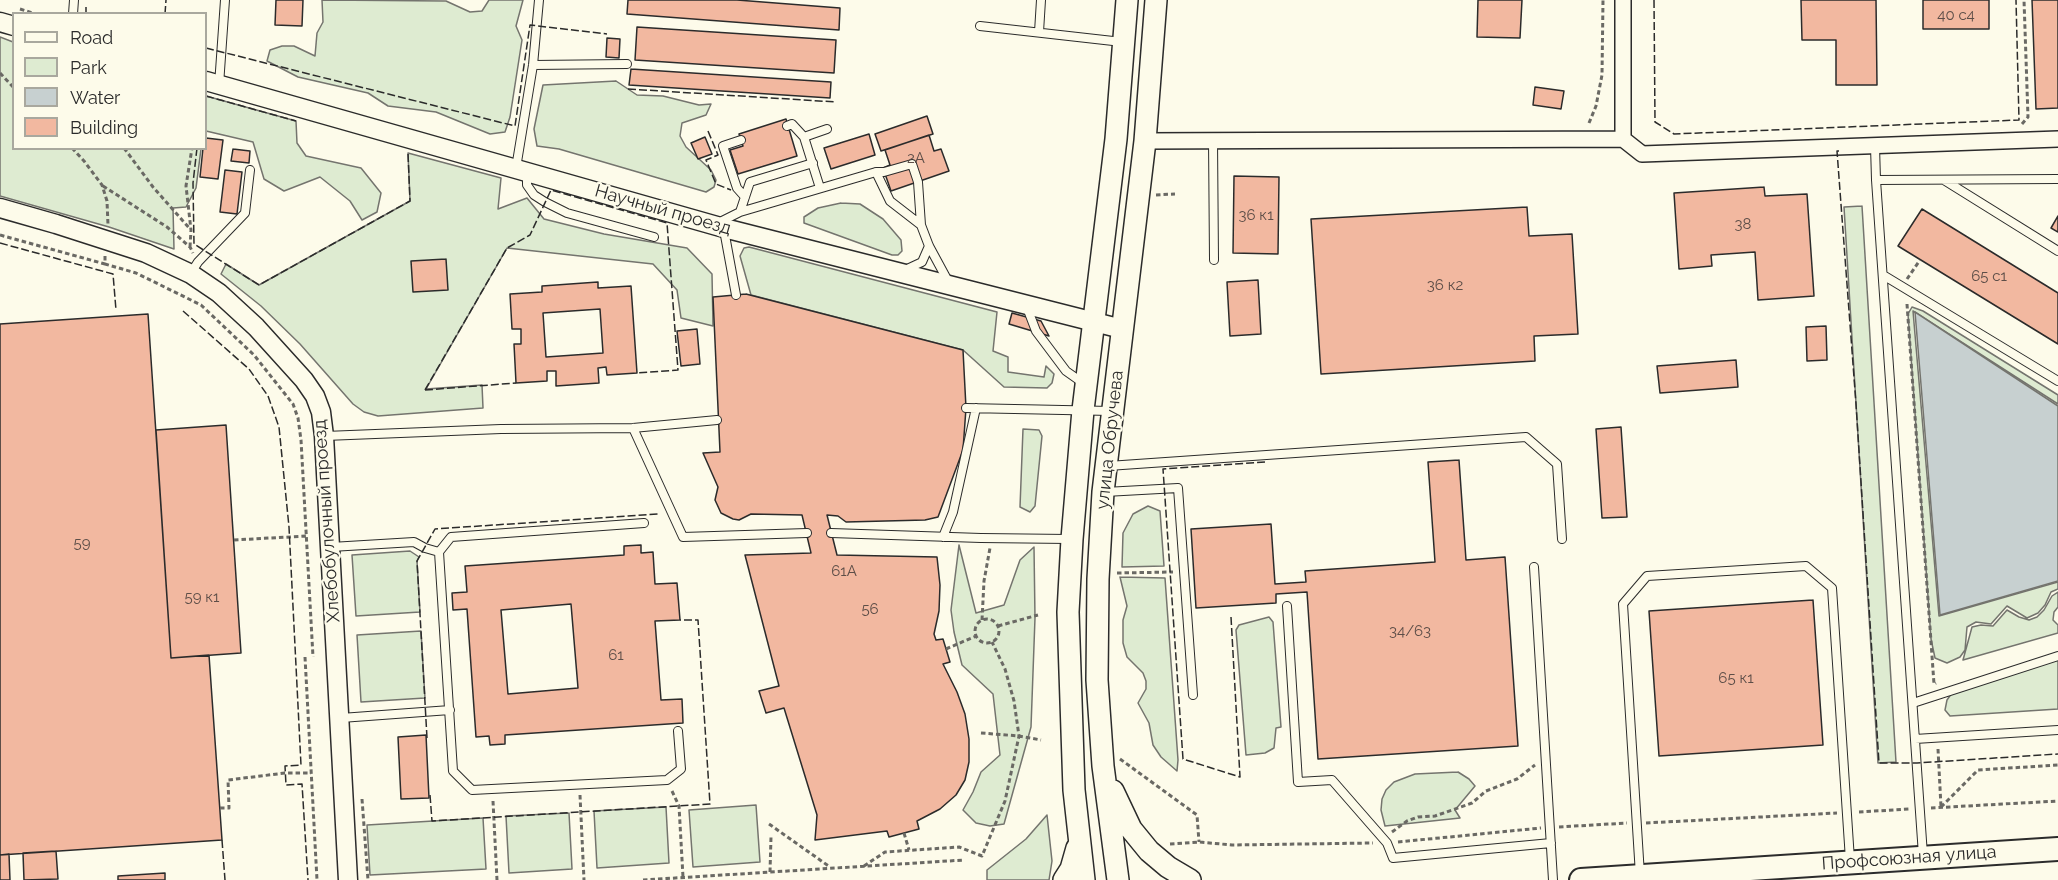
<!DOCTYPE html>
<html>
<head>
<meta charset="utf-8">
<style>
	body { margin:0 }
	#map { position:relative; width:2058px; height:880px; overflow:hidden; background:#fdfbea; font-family:Raleway,sans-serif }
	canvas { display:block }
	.legend { position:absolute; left:12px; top:12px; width:195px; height:138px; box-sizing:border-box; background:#fdfbea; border:2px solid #a9a89e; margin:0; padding:8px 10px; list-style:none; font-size:18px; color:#2b2b2b }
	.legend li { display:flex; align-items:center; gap:12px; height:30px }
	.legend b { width:30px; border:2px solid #a9a89e }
</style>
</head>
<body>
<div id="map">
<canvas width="2058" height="880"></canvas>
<ul class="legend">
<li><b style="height:8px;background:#fdfbea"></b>Road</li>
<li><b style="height:16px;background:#deebd1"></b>Park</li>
<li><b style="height:16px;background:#c7d0d0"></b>Water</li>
<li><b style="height:16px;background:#f2b8a0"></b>Building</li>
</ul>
</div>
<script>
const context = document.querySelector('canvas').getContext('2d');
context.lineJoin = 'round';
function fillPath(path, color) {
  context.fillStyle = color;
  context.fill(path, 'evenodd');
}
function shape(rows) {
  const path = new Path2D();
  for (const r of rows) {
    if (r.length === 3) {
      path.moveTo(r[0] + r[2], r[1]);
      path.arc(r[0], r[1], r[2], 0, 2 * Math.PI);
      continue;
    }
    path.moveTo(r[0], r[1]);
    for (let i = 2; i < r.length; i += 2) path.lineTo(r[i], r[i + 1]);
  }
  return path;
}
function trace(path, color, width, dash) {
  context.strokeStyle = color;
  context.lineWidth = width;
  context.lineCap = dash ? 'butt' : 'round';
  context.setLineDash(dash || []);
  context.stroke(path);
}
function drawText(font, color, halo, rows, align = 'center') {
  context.font = font + ' Raleway,sans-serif';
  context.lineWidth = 4.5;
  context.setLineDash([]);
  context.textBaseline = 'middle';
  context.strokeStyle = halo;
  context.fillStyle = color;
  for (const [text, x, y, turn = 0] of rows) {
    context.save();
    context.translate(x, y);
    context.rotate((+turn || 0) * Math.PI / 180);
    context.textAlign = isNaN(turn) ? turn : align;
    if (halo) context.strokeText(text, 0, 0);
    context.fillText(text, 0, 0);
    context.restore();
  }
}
const green = shape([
	[322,0,446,1,470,12,482,11,489,0,523,0,516,26,522,40,510,117,505,132,490,134,436,112,388,106,368,93,298,77,267,61,270,50,282,46,294,46,315,56,317,33,323,22,322,0],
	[0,37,13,42,14,148,201,149,196,188,186,207,173,208,174,249,109,227,0,196,0,37],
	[616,81,637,95,663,96,699,105,711,104,706,115,682,123,680,136,686,147,711,170,716,180,714,187,706,192,559,149,537,146,534,129,543,85,616,81],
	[206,96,296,121,297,143,306,156,361,168,381,193,377,212,362,220,350,201,320,177,284,191,264,179,253,142,206,131,206,96],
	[408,153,501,178,498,209,527,198,544,219,604,234,687,248,712,274,713,326,681,318,677,290,653,264,507,248,426,389,482,385,483,408,378,416,364,412,353,404,300,344,261,306,221,274,226,264,259,285,410,201,408,153],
	[841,203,860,204,883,219,901,240,902,251,898,255,892,255,804,223,804,217,818,208,841,203],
	[1862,206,1896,762,1878,763,1844,207,1862,206],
	[749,247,997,312,993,351,1008,357,1008,372,1044,377,1046,366,1054,374,1052,383,1047,388,1004,387,963,350,751,295,740,256,744,248,749,247],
	[1912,307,1923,311,2058,395,2058,404,1913,311,1939,616,2058,582,2058,589,2051,592,2045,605,2038,613,2027,618,2007,606,1991,624,1976,622,1967,627,1965,650,1960,657,1947,663,1935,658,1931,639,1908,314,1912,307],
	[1023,429,1039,430,1042,436,1035,506,1030,512,1020,507,1023,429],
	[1148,506,1160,511,1164,566,1122,567,1123,533,1133,514,1148,506],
	[959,545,976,613,1004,605,1020,560,1034,547,1035,618,1031,727,1004,824,990,826,976,823,963,810,973,792,981,772,1000,755,993,694,962,665,954,632,951,610,959,545],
	[410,551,419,557,417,561,420,612,356,616,352,555,410,551],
	[1120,577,1165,578,1178,760,1177,771,1161,757,1153,745,1149,723,1138,703,1146,689,1146,681,1143,673,1127,657,1123,643,1123,620,1127,606,1120,577],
	[2058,592,2058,607,2054,612,2053,620,2058,625,2058,633,1963,660,1972,627,1981,625,1993,626,2007,610,2019,617,2029,620,2037,617,2044,610,2052,596,2058,592],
	[1269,617,1273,622,1281,727,1276,728,1274,748,1265,753,1246,755,1236,630,1239,625,1269,617],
	[421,631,425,698,361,702,357,635,421,631],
	[2058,658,2058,709,1950,716,1945,710,1947,700,1954,690,2058,658],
	[1458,772,1469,779,1475,786,1455,810,1460,818,1385,826,1381,810,1382,799,1386,790,1394,782,1415,774,1458,772],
	[756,805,760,862,693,867,689,810,756,805],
	[666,807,669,863,597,868,594,811,666,807],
	[569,813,572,869,509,873,506,816,569,813],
	[1047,815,1052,861,1049,880,987,880,987,870,1026,839,1047,815],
	[483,818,486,869,370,875,367,825,483,818]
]);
fillPath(green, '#deebd1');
trace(green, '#74746e', 1.5);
const water = shape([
	[1915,312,2058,406,2058,581,1940,615,1915,312]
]);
fillPath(water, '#c7d0d0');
trace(water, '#74746e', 1.5);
const building = shape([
	[276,0,303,0,302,26,275,25,276,0],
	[628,0,737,0,840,8,839,30,627,14,628,0],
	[1478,0,1522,0,1520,38,1477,37,1478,0],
	[1801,0,1876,0,1877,85,1836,85,1836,40,1802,40,1801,0],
	[1923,0,1989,0,1989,29,1923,29,1923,0],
	[2032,0,2058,0,2058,108,2036,109,2032,0],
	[637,27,836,40,834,73,635,60,637,27],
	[607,38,620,39,619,58,606,57,607,38],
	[631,69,831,82,830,98,629,85,631,69],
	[1535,87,1564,91,1561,109,1533,105,1535,87],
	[927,116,933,134,881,151,875,134,927,116],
	[786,119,797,156,738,174,730,150,743,146,739,134,786,119],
	[869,134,875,155,831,169,824,148,869,134],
	[929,135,934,151,941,149,949,171,891,191,883,168,890,165,885,150,929,135],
	[705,137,712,154,698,159,691,143,705,137],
	[206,138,223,140,218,179,200,177,203,148,206,148,206,138],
	[233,149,250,151,249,163,231,161,233,149],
	[225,170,242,172,237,214,220,212,225,170],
	[1234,176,1279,177,1278,254,1233,253,1234,176],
	[1764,187,1765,196,1807,194,1814,296,1758,300,1755,252,1711,255,1712,266,1679,269,1674,193,1764,187],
	[1527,207,1529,236,1572,234,1578,334,1534,336,1535,361,1321,374,1311,219,1527,207],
	[1922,209,2058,293,2058,344,1898,246,1922,209],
	[2058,216,2058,232,2051,228,2058,216],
	[446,259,448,290,413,292,411,261,446,259],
	[1258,280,1261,334,1230,336,1227,282,1258,280],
	[598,282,598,288,631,286,637,373,607,375,606,367,598,368,599,383,556,386,556,371,547,371,547,381,516,383,514,344,521,344,521,329,512,329,510,294,542,292,542,286,598,282],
	[600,309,603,353,546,357,543,313,600,309],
	[746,294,963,350,966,408,963,450,938,517,925,520,846,522,838,516,827,515,837,555,937,557,940,585,939,611,934,634,936,640,943,639,950,662,943,664,957,692,965,714,969,739,969,762,965,780,956,795,940,809,917,821,919,829,889,837,887,831,815,840,817,815,784,708,766,713,759,691,779,686,745,555,811,553,802,515,751,514,739,520,733,519,721,513,715,500,718,487,703,453,720,452,713,297,746,294],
	[1012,313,1041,321,1049,336,1009,324,1012,313],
	[148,314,171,658,209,655,222,840,0,855,0,324,148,314],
	[1826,326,1827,360,1807,361,1806,327,1826,326],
	[697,329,700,364,681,366,677,331,697,329],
	[1736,360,1738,387,1660,393,1657,366,1736,360],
	[226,425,241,653,171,658,156,430,226,425],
	[1621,427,1627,517,1602,518,1596,429,1621,427],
	[1459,460,1466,560,1505,557,1518,746,1318,759,1307,592,1276,594,1276,603,1196,608,1191,529,1271,524,1275,584,1306,582,1305,571,1435,562,1428,462,1459,460],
	[641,545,641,553,653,552,655,584,677,583,680,620,655,621,661,700,682,699,683,723,505,735,505,744,490,745,489,736,476,737,467,609,453,610,452,593,467,592,465,566,624,555,624,546,641,545],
	[571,604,578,688,508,694,501,610,571,604],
	[1813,600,1823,745,1659,756,1649,611,1813,600],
	[426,735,429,798,401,799,398,737,426,735],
	[56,851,58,879,24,880,23,853,56,851],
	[9,854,10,880,0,880,0,855,9,854],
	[165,873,165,880,118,880,118,876,165,873]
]);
fillPath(building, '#f2b8a0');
trace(building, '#2b2b2b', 1.5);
const service = shape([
	[73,14,74,0],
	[980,26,1122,42],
	[1039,32,1041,0],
	[533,65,627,64],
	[219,85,225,0],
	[787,126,792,124,804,137],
	[741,140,723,146,737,188,745,197],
	[1213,140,1214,260],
	[1875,146,1876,180],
	[516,168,533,65,539,0],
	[876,172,884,172,912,164,918,182,921,225],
	[527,174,527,185,534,195,545,202,567,213,654,237],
	[1944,180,2058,251],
	[820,188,804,137,827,129],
	[740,212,750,182,813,163],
	[718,223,740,212,876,172,890,201,921,225,929,246,949,283],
	[724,230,736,295],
	[907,269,922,262,929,246],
	[191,273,198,262,245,213,250,170],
	[1883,275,2058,381],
	[1026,305,1036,331,1066,371,1083,383],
	[966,408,1111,411],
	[633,428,683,537,807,533],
	[325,436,501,429,633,428,717,420],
	[1108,466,1526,437,1557,464,1562,539],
	[1105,492,1178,488,1193,695],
	[831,533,981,538,1069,539],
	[943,537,953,512,976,408],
	[331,547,414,542,425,548,439,552,453,771,472,790,667,780,681,769,678,731],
	[439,552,451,537,644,523],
	[1534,567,1553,880],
	[1287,606,1298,782,1332,780,1387,843,1393,858,1551,843],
	[1913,703,2058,656],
	[341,718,450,710],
	[1915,739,2058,730],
	[1923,855,1876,180,2058,179],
	[1640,875,1623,604,1647,576,1806,566,1832,588,1850,860]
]);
const minor = shape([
	[1623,139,1623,0],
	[1145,141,1623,139,1642,154,2058,139]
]);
const tertiary = shape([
	[0,22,14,26],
	[206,81,724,228,1122,329],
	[0,208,56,224,146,253,191,274,219,293,256,327,304,380,315,396,321,412,324,436,348,880]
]);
const secondary = shape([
	[1113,791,1131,829,1149,851,1168,867,1190,880],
	[1064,880,1071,869,1077,848],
	[1084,880,1074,790,1068,612,1072,539,1083,410,1116,139,1127,0],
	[1118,880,1103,766,1097,680,1098,579,1103,492,1145,141,1156,0]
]);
const primary = shape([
	[1581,880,2058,849]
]);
trace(service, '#2b2b2b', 10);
trace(minor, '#2b2b2b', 18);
trace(tertiary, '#2b2b2b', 21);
trace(secondary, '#2b2b2b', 24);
trace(primary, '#2b2b2b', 26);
trace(shape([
	[20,9,36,14],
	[0,73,14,88],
	[1589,123,1596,106,1602,75,1603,0],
	[2022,124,2028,117,2024,0],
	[72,148,84,161,102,185,107,201,108,225],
	[124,148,153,187,191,230],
	[103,186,167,227,190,247,193,253],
	[1156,195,1175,194],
	[0,235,105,264],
	[190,247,191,230,186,186,192,148],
	[105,256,105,264,136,273,201,305,254,355,293,404,298,418,301,440,313,657],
	[1907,279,1920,260],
	[1907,304,1934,684,1936,683],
	[234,540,307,536],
	[1117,573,1173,572],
	[987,631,12],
	[982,620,984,581,990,548],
	[998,626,1038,615],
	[946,649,976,636],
	[305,657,317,880],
	[981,733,1019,736,1041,740],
	[1938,749,1941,807],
	[1120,759,1197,815,1199,842],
	[672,791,679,806,683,877],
	[580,795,584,880],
	[362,799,368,880],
	[493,801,497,880],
	[1941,807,1978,770,2058,765],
	[220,808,229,808,228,780,285,773,311,773],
	[1931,808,2058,801],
	[1859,812,1909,809],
	[1646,823,1837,813],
	[769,824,830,867],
	[1559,827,1627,823],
	[1392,832,1407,821,1418,817,1435,816,1472,803,1486,791,1517,779,1535,765],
	[904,833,909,850],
	[1398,842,1541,828],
	[1170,844,1199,842,1232,845,1373,843],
	[864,866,885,852,959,847,982,856,1005,801,1019,736,1014,701,1005,669,992,642],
	[770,872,771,837],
	[643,880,964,860]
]), '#6a6964', 3, [4.5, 3]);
trace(service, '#fdfbea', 8);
trace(minor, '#fdfbea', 15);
trace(tertiary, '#fdfbea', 18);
trace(secondary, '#fdfbea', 21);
trace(primary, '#fdfbea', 22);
trace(shape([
	[1654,0,1655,122,1674,134,2019,120,2016,0],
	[86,7,86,14],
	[165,14,166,0],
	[206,48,515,126,530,25,607,34],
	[628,89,836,102],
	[206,96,296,121],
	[708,131,718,155,706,160,716,184,731,190],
	[197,148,193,183,194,244,259,285,410,201,408,153],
	[1839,151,1837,151,1856,404,1879,763,1917,763,2058,754],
	[0,243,113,274,116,310],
	[183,311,249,369,268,396,279,427,289,527,301,765,285,766,286,785,302,784,308,880],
	[425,390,507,248,530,235,551,190,667,223,678,370,637,373],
	[425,390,516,383],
	[1231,617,1240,777,1183,759,1163,469,1265,462],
	[427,738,417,561,435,529,658,514],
	[430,795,432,821,710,804,698,620,680,620],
	[222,840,225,880]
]), '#2b2b2b', 1.5, [8, 3]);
drawText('15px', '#5d4e48', null, [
	["40 с4",1956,15],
	["2А",916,158],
	["36 к1",1256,215],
	["38",1743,224],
	["65 с1",1989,276],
	["36 к2",1445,285],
	["59",82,543],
	["61А",844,571],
	["59 к1",202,597],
	["56",870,609],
	["34/63",1410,631],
	["61",616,655],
	["65 к1",1736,678]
]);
drawText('18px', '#2b2b2b', '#fdfbea', [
	["Научный проезд",663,210,16],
	["улица Обручева",1110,440,-84],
	["Хлебобулочный проезд",327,521,-94],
	["Профсоюзная улица",1909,858,-4]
]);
</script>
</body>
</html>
